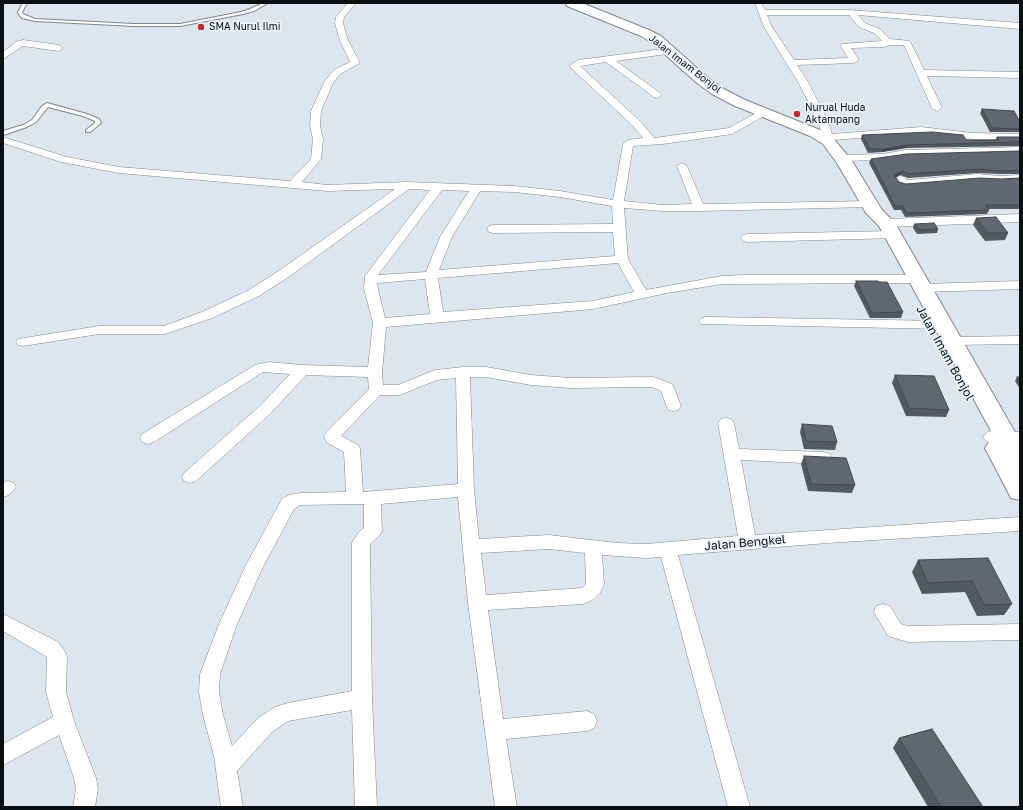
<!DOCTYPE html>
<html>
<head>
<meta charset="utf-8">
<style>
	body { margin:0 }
	#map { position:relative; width:1023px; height:810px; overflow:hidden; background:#dde6ef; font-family:"Golos Text",sans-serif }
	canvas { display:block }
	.frame { position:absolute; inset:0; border:4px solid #0c0f12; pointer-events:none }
</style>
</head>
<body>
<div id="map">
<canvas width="1023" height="810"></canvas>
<div class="frame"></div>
</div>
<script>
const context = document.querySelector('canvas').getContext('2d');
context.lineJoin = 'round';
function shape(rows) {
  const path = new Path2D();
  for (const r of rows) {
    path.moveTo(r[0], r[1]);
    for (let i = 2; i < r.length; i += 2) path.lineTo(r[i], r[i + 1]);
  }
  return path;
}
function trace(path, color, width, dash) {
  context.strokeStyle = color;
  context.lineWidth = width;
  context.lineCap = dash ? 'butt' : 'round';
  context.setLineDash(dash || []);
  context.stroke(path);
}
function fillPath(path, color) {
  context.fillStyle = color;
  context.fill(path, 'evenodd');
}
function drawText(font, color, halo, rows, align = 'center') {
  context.font = font + ' "Golos Text",sans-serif';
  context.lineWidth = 3.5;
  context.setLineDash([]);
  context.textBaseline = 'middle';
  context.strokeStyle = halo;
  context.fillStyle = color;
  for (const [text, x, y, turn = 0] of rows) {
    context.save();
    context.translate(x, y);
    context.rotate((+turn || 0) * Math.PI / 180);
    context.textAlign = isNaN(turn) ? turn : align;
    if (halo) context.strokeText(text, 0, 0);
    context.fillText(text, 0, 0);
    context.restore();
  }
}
const lane = shape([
	[23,3,27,3,22,12,23,14,35,19,134,24,180,24,241,12,250,9,263,3,268,3,254,11,243,14,180,26,134,26,35,21,22,18,19,15,18,12,23,3],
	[47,103,87,114,99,119,101,123,90,132,86,132,86,130,95,123,95,121,83,116,48,107,36,122,27,127,3,135,3,131,23,125,32,120,42,106,47,103]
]);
const street = shape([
	[348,3,356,3,344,17,343,23,347,38,360,63,340,74,333,83,321,111,320,126,323,139,321,159,302,182,327,185,407,182,514,186,560,191,613,200,623,144,628,140,643,138,633,126,569,66,578,60,671,48,674,49,675,51,674,53,616,61,660,93,662,95,657,98,654,97,606,62,580,66,641,122,654,138,729,128,760,111,764,110,769,113,732,134,663,144,633,146,624,201,663,205,692,204,677,166,682,163,687,166,703,204,870,201,874,202,876,204,874,206,870,207,699,211,663,211,624,208,628,259,646,290,722,276,743,275,917,275,922,276,923,279,922,282,917,283,722,284,667,293,593,309,386,327,382,372,383,385,398,385,435,370,463,367,486,367,531,375,570,378,654,377,672,384,674,388,681,406,678,410,673,411,668,410,661,391,652,387,570,388,531,385,486,377,470,377,474,490,479,539,549,535,617,543,646,544,738,536,718,423,721,419,726,418,731,419,734,423,739,449,824,452,830,454,832,458,830,462,824,464,741,460,755,535,1020,517,1020,531,827,543,678,555,750,807,728,807,661,557,646,558,602,555,604,584,600,593,594,599,583,604,488,610,503,719,587,711,594,714,597,721,594,728,587,731,506,739,517,807,495,807,468,603,458,497,381,504,382,531,379,536,370,544,372,699,377,807,355,807,352,710,288,721,272,732,237,771,243,807,221,807,214,756,203,715,199,692,200,674,219,624,246,565,282,499,289,495,300,493,346,492,344,452,326,442,324,435,369,389,368,377,306,375,271,413,196,481,190,483,184,481,182,477,184,473,261,405,290,374,263,372,154,442,148,444,142,442,140,438,142,434,255,365,269,362,302,365,368,367,373,323,364,289,365,276,430,190,409,189,290,276,259,296,212,318,165,334,99,334,23,346,18,345,16,342,18,339,99,326,164,326,202,312,249,290,280,270,395,189,327,191,119,173,61,162,3,143,3,137,67,157,119,167,290,181,311,159,313,139,310,126,311,111,324,82,334,70,350,62,339,38,335,23,336,17,348,3],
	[442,190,469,191,440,237,426,272,378,275,442,190],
	[480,191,514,192,560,197,612,206,613,224,493,225,489,226,487,229,489,232,493,233,613,232,615,256,439,270,452,237,480,191],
	[618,263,634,292,593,301,443,312,438,278,618,263],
	[425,279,430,314,385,318,378,289,377,283,425,279],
	[456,378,458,484,363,492,360,449,358,445,341,436,380,395,400,395,437,380,456,378],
	[364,504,364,528,358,533,352,543,352,691,288,703,275,707,258,718,232,746,223,715,219,692,220,674,237,624,263,567,294,509,300,505,364,504],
	[549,549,585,553,586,584,582,588,486,595,481,553,549,549],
	[755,3,761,3,765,10,850,10,1020,23,1020,29,858,15,865,23,880,29,890,39,910,41,924,70,1020,72,1020,78,927,76,942,108,937,111,932,108,904,45,889,45,884,47,851,48,859,60,854,63,797,65,808,82,828,121,832,134,921,127,972,133,1020,134,1020,140,972,139,921,133,833,140,832,143,824,143,818,121,798,82,764,27,755,3],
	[767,15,849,15,859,27,874,33,882,41,842,44,841,46,848,58,794,60,772,27,767,15],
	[23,40,59,45,63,48,59,51,23,46,3,59,3,52,16,42,23,40],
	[1020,147,1020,153,906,156,882,160,841,161,836,158,841,155,882,154,906,150,1020,147],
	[978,174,999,176,1020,175,1020,181,999,182,978,180,905,187,899,185,894,179,900,176,904,177,907,180,978,174],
	[1020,214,1020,222,886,227,882,226,880,223,882,220,886,219,1020,214],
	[892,231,896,232,898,235,896,238,747,242,743,241,741,238,743,235,747,234,892,231],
	[1020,281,1020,289,922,292,917,291,915,288,917,285,922,284,1020,281],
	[706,317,944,321,949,322,951,325,949,328,944,329,701,324,699,321,701,318,706,317],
	[1020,336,1020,344,953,345,948,344,946,341,948,338,953,337,1020,336],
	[991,431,1020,432,1020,444,991,443,986,441,983,437,986,433,991,431],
	[8,481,14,483,16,487,9,495,3,497,3,482,8,481],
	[883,604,890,606,901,624,908,626,1020,624,1020,640,908,642,888,636,874,612,876,606,883,604],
	[3,614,58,642,64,650,67,656,66,692,74,721,96,778,98,789,95,807,73,807,76,789,74,778,59,735,3,765,3,744,53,717,46,692,47,657,3,631,3,614]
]);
const highway = shape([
	[565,3,582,3,649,30,661,36,707,77,722,88,745,100,820,130,833,138,852,161,882,210,895,223,1020,441,1020,500,1011,498,985,448,989,442,996,440,879,226,866,213,837,163,823,144,810,136,735,106,712,94,697,83,651,42,641,36,567,6,565,3]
]);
trace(lane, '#7e858e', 2);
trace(street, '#7e858e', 1);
trace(highway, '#7e858e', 2);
fillPath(lane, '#fff');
fillPath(street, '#fff');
fillPath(highway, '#fff');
fillPath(shape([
	[982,109,1020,122,1020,132,990,132,980,113],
	[862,135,966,140,995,140,997,137,1020,137,1020,146,906,148,882,152,868,153,861,139],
	[1020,151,1020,174,999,174,978,173,908,178,900,175,896,177,899,182,906,184,1020,178,1020,209,988,209,989,210,987,214,905,217,901,210,894,210,869,163,871,159],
	[976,218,1008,233,1005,240,985,241,973,225],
	[914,224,938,229,937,233,917,234,913,228],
	[856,281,879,282,903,312,901,318,870,318,854,286],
	[895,375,949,410,946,417,906,416,892,383],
	[1017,377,1020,377,1020,389,1015,381],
	[802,424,837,442,835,450,804,449,800,432],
	[804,456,855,485,852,493,808,491,801,464],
	[988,558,1012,604,1004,615,977,616,965,592,922,594,912,572,918,560],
	[899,738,983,807,928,807,893,748]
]), '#535960');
fillPath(shape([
	[907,145,906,148,882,152,883,149],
	[902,171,900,175,893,179,894,175]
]), '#43484e');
const building = shape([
	[982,109,1014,111,1020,122,1020,129,992,128,982,109],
	[932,132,963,135,966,140,998,140,997,137,1020,137,1020,142,907,145,883,149,870,149,862,135,932,132],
	[1020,151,1020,170,1001,171,979,169,909,174,902,171,894,175,899,182,906,184,980,178,1001,179,1020,178,1020,205,985,205,989,210,907,213,902,206,895,206,871,159,907,154,1020,151],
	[996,217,1008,233,988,233,976,218,996,217],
	[934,223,938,229,919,230,914,224,934,223],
	[856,281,878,281,879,282,887,282,903,312,872,313,856,281],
	[895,375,934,376,949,410,909,408,895,375],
	[1017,377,1020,377,1020,382,1017,377],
	[802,424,832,426,837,442,806,441,802,424],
	[804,456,846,458,855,485,811,484,804,456],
	[988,558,1012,604,984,605,972,581,928,583,918,560,988,558],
	[932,729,983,807,941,807,899,738,932,729]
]);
fillPath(building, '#606770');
trace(building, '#43484e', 1);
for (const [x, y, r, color] of [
	[201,27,4,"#bc2c30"],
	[797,114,4,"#bc2c30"]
]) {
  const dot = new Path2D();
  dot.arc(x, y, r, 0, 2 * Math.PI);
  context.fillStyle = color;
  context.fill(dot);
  trace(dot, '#eaf3fd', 1.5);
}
drawText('10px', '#0c0f12', '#eaf3fd', [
	["SMA Nurul Ilmi",209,27],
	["Nurual Huda",805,108],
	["Aktampang",805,120]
], 'left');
drawText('10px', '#0c0f12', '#eaf3fd', [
	["Jalan Imam Bonjol",685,64,38]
]);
drawText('12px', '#0c0f12', '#eaf3fd', [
	["Jalan Imam Bonjol",945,353,61],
	["Jalan Bengkel",745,543,-5]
]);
</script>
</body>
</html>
